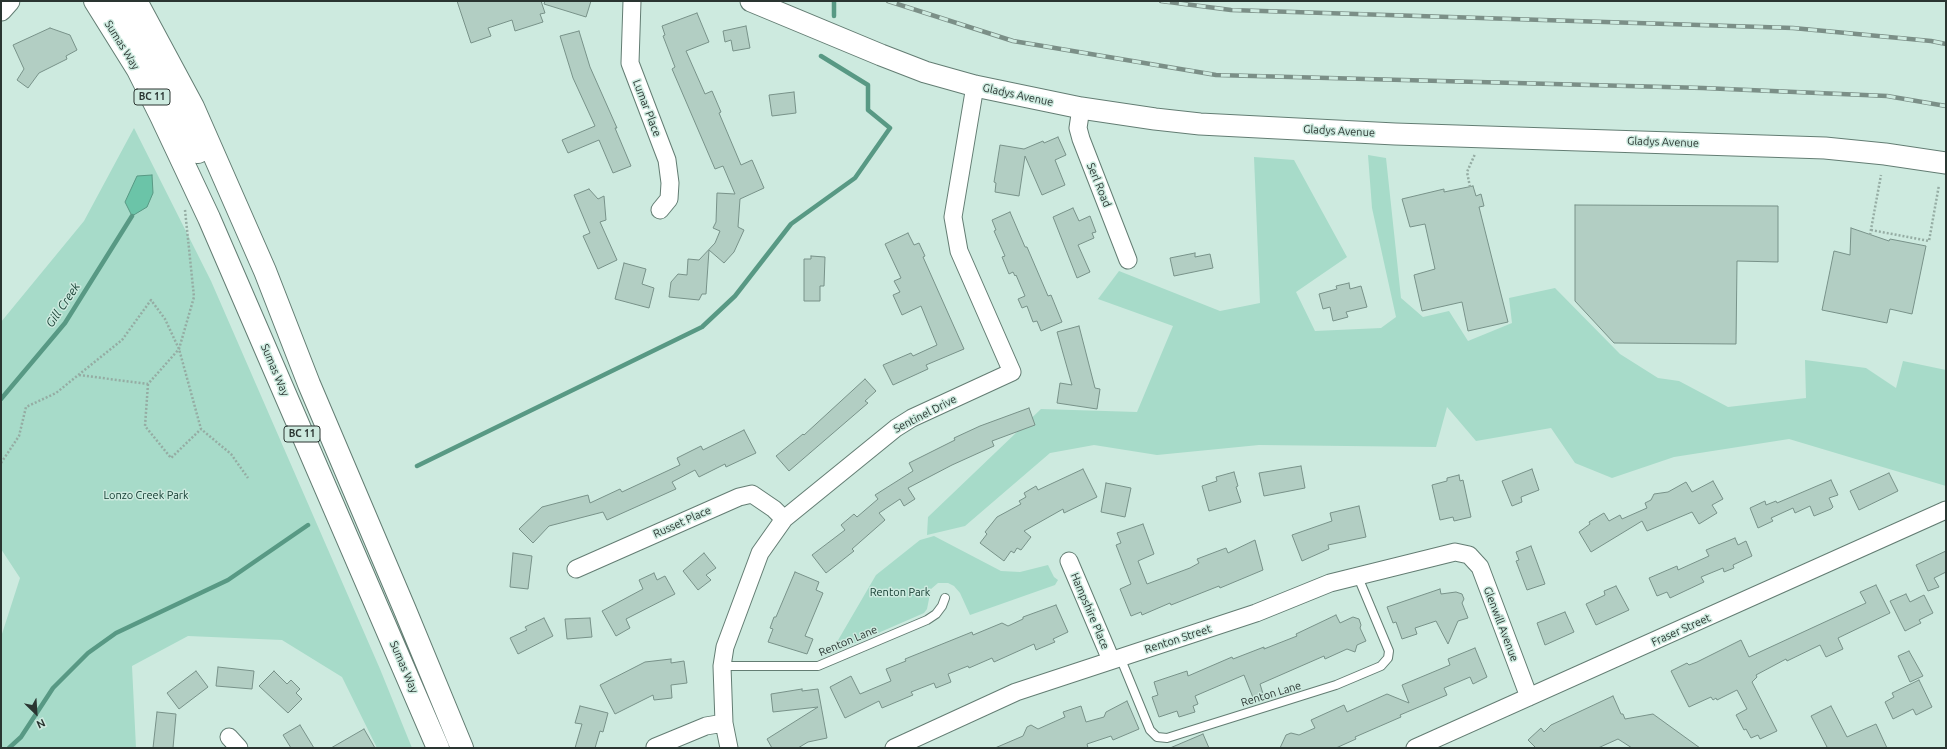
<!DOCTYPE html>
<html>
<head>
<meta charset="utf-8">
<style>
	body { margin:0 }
	#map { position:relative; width:1947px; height:749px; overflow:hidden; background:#cdeadf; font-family:Ubuntu,sans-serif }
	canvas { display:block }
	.frame { position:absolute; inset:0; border:2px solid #2a3531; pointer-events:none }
	.north { position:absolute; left:16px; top:693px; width:40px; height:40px; -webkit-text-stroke:3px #cdeadf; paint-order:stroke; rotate:155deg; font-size:11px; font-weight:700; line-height:16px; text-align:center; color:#2a3531 }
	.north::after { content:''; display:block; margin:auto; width:14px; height:18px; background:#2a3531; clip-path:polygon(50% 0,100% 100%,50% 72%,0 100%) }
</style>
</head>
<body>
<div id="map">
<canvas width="1947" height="749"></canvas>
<div class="frame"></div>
<div class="north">N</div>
</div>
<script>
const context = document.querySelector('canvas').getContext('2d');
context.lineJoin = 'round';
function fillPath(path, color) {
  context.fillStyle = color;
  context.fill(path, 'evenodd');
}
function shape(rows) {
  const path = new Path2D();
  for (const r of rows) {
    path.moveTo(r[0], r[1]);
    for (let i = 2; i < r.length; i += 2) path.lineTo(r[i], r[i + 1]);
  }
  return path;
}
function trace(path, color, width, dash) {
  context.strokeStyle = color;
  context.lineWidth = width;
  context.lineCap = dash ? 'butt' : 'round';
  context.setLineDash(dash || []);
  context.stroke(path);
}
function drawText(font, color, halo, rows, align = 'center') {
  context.font = font + ' Ubuntu,sans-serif';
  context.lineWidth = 3;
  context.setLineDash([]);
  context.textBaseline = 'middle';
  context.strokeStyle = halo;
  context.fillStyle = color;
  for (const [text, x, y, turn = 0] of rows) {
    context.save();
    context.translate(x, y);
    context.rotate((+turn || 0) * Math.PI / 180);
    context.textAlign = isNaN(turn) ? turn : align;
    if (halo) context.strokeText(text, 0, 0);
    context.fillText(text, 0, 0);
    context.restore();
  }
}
fillPath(shape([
	[134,128,211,281,380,669,412,748,377,748,342,677,282,640,188,636,132,666,136,748,1,748,1,637,20,578,1,549,1,322,84,221],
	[1368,155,1386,158,1401,298,1423,317,1449,311,1468,341,1512,323,1509,298,1555,288,1620,354,1658,378,1679,381,1728,407,1806,398,1805,360,1866,368,1896,388,1903,361,1946,370,1946,486,1789,439,1674,457,1612,478,1575,463,1551,428,1476,441,1447,407,1436,447,1259,445,1157,455,1094,445,1050,453,965,526,927,535,928,517,1041,409,1137,412,1173,326,1098,299,1119,271,1220,311,1260,303,1254,157,1294,160,1347,257,1296,292,1315,331,1381,328,1396,317,1372,208],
	[934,536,1001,571,1020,572,1048,565,1054,577,1058,580,1055,585,970,615,960,593,954,586,948,583,938,583,931,589,927,609,924,613,830,654,876,575,920,540]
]), '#a7dbc9');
const water = shape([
	[152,175,153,193,147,207,132,216,125,202,137,176,152,175]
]);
fillPath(water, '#6bc4a8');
trace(water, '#589984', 1);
trace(shape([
	[834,1,834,16],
	[1,399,65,323,132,216],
	[417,466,702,327,735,296,791,224,855,178,890,128,868,110,868,85,821,56],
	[9,748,21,737,53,688,88,653,116,633,228,580,308,525]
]), '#589984', 4.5);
const building = shape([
	[457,1,541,1,545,13,540,14,543,22,515,31,512,20,488,28,491,36,471,43,457,1],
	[545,1,591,1,586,17,544,4,545,1],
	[697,13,709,42,686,51,705,94,712,91,721,112,719,113,741,165,752,160,764,188,740,199,738,227,744,230,734,252,724,263,709,250,706,294,702,294,699,300,669,297,671,282,678,274,687,275,688,259,699,260,715,243,720,231,713,228,716,222,717,193,735,194,723,166,715,169,672,69,675,67,663,36,665,35,662,26,697,13],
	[746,26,750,48,733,51,731,40,725,42,723,31,746,26],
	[50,28,70,35,77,50,66,56,67,59,39,73,28,88,17,80,24,69,13,45,50,28],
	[579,31,590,67,617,128,615,128,631,166,613,173,599,140,568,153,562,140,595,126,573,78,560,36,579,31],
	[794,92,796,113,772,116,769,95,794,92],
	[1058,137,1066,155,1055,160,1065,185,1042,195,1025,156,1019,196,995,192,996,183,994,182,1000,145,1024,149,1043,141,1044,143,1058,137],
	[1473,186,1476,196,1481,194,1484,206,1479,207,1508,322,1468,331,1462,302,1422,311,1414,275,1435,269,1425,224,1410,227,1402,199,1444,189,1444,192,1473,186],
	[589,189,598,199,604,196,606,220,600,222,617,260,598,269,583,236,590,233,574,195,589,189],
	[1575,205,1778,206,1778,262,1737,261,1736,344,1614,343,1575,301,1575,205],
	[1073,208,1079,221,1090,216,1096,232,1092,233,1094,238,1078,245,1090,272,1077,278,1053,217,1073,208],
	[1010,212,1025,247,1027,247,1048,296,1051,295,1062,322,1041,331,1037,321,1033,322,1027,306,1022,308,1018,299,1025,296,1016,275,1015,276,1013,272,1009,274,1002,257,1005,256,994,231,996,230,992,220,1010,212],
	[1851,228,1889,241,1890,239,1926,246,1912,314,1890,309,1887,323,1822,310,1834,251,1850,255,1851,228],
	[908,233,914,245,919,243,925,256,923,257,964,349,926,365,928,369,893,385,883,365,911,353,913,356,937,345,921,306,902,315,893,295,900,292,894,281,901,278,885,244,908,233],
	[1195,253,1195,257,1210,254,1213,268,1174,276,1170,258,1195,253],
	[811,256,825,257,824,286,820,286,820,301,804,301,804,259,811,259,811,256],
	[624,263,646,269,642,284,654,288,649,308,615,299,624,263],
	[1349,283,1350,289,1361,286,1367,307,1346,312,1348,317,1333,321,1330,307,1323,309,1319,294,1337,289,1336,286,1349,283],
	[1079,326,1095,388,1100,389,1097,409,1057,403,1060,383,1072,385,1057,332,1079,326],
	[865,379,876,391,865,401,868,403,789,471,776,456,803,434,804,435,865,379],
	[1029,408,1035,425,992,441,994,446,952,465,908,488,915,499,904,506,900,499,879,513,885,520,852,549,854,551,826,573,812,555,845,530,841,525,854,514,857,517,878,499,875,495,913,471,909,463,955,440,954,438,980,426,1029,408],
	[744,430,756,453,726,467,725,464,699,477,695,470,672,482,676,489,607,520,603,512,549,526,533,543,519,529,542,507,588,495,590,503,620,489,622,492,680,465,677,458,701,446,703,450,744,430],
	[1301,466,1305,488,1264,496,1259,473,1301,466],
	[1083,469,1097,497,1064,513,1063,509,1024,531,1031,537,1021,550,1017,548,1014,553,1011,551,1004,561,980,543,987,534,985,532,997,517,1021,504,1019,501,1026,497,1024,493,1036,486,1038,490,1083,469],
	[1532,469,1539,490,1521,497,1522,502,1512,506,1502,481,1532,469],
	[1234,472,1238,486,1236,487,1241,502,1209,511,1202,486,1217,481,1216,477,1234,472],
	[1889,473,1898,491,1859,510,1850,491,1889,473],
	[1459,475,1460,481,1463,480,1471,517,1454,521,1453,517,1440,520,1432,485,1447,481,1447,478,1459,475],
	[1831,480,1838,495,1829,498,1833,507,1831,509,1814,516,1810,506,1795,513,1793,508,1771,518,1773,521,1758,528,1750,508,1765,501,1766,505,1776,501,1777,503,1831,480],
	[1713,481,1723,499,1712,505,1717,513,1699,524,1692,512,1647,531,1642,521,1591,552,1579,532,1590,524,1589,522,1604,513,1609,521,1620,515,1622,519,1647,508,1645,503,1651,500,1654,494,1668,492,1686,482,1692,492,1713,481],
	[1106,483,1131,488,1125,517,1101,512,1106,483],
	[1359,506,1366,537,1328,545,1329,549,1302,561,1292,535,1332,521,1330,513,1359,506],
	[1143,524,1154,554,1138,561,1147,584,1190,568,1199,563,1197,559,1226,548,1228,553,1255,540,1263,570,1220,588,1219,586,1171,605,1170,603,1142,615,1141,612,1131,616,1120,589,1131,584,1116,545,1121,543,1117,533,1143,524],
	[1735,538,1738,545,1746,541,1752,556,1733,565,1734,568,1724,572,1723,568,1701,577,1704,582,1670,598,1667,592,1657,596,1649,578,1677,566,1678,570,1709,556,1706,550,1735,538],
	[1531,546,1545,584,1527,590,1516,561,1519,560,1516,552,1531,546],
	[1946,551,1946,572,1934,578,1939,587,1928,591,1916,565,1946,551],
	[513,553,532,556,528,589,510,587,513,553],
	[704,553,716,568,706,575,711,580,698,590,683,571,704,553],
	[795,572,819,582,816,590,823,593,805,636,813,639,807,654,768,642,773,629,770,628,774,617,776,617,795,572],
	[654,573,657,580,665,576,675,594,626,619,630,628,616,636,602,611,643,589,639,580,654,573],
	[1876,585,1890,613,1838,638,1843,649,1826,657,1820,645,1787,661,1786,659,1756,675,1757,677,1752,682,1777,731,1760,739,1758,735,1751,738,1746,729,1744,730,1736,715,1747,709,1737,690,1717,700,1716,698,1713,700,1711,697,1689,707,1671,671,1687,663,1689,665,1697,662,1741,640,1749,657,1866,603,1860,592,1876,585],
	[1616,586,1629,610,1596,625,1586,604,1605,595,1604,591,1616,586],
	[1440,589,1441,594,1456,592,1462,594,1464,599,1462,603,1468,618,1458,621,1448,644,1436,621,1415,628,1417,634,1402,639,1396,622,1393,623,1387,607,1440,589],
	[1906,594,1910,602,1924,595,1933,613,1919,620,1921,623,1905,631,1890,601,1906,594],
	[1056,605,1068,632,1053,639,1055,642,1036,650,1034,644,994,662,992,658,969,668,968,666,948,674,951,682,936,688,934,683,911,692,913,695,882,708,879,701,845,718,830,687,851,676,860,694,891,681,886,669,906,661,905,659,972,632,973,635,1002,623,1008,626,1023,619,1023,617,1056,605],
	[1565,612,1574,632,1545,645,1537,623,1565,612],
	[1336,615,1340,623,1353,617,1359,619,1361,625,1360,628,1366,641,1357,645,1355,652,1347,649,1325,659,1324,656,1260,684,1264,697,1254,700,1244,675,1195,696,1198,704,1193,706,1195,712,1179,717,1177,711,1159,717,1152,697,1158,695,1154,682,1187,671,1188,676,1232,657,1233,659,1264,647,1264,649,1297,636,1296,634,1336,615],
	[544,618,553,636,518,654,510,638,527,630,525,627,544,618],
	[590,618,592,637,567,639,565,619,590,618],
	[1475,648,1487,677,1473,684,1470,677,1444,688,1447,695,1400,715,1401,717,1355,737,1356,739,1336,748,1280,748,1286,735,1291,733,1299,735,1315,728,1311,720,1344,705,1347,712,1387,694,1409,703,1402,685,1450,665,1448,659,1475,648],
	[1909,651,1923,676,1910,682,1898,656,1909,651],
	[671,659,671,663,684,661,687,683,671,685,672,698,654,700,653,695,615,714,600,685,645,662,671,659],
	[218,667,254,671,252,689,216,686,218,667],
	[196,671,208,687,179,709,167,693,196,671],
	[274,671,287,684,291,680,300,689,296,693,302,699,288,713,259,686,274,671],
	[1919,680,1932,707,1916,715,1913,709,1893,719,1885,702,1894,697,1892,693,1919,680],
	[802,689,802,691,818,689,827,738,808,742,798,748,772,748,767,739,818,707,773,712,771,694,802,689],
	[1613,696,1621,714,1623,714,1625,719,1653,714,1700,748,1632,748,1618,739,1598,748,1536,748,1528,740,1541,728,1544,732,1551,725,1613,696],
	[1127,701,1139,729,1113,740,1111,736,1087,744,1088,748,995,748,1023,736,1027,727,1031,725,1038,729,1065,717,1063,712,1081,706,1086,722,1104,717,1106,712,1127,701],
	[580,706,608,713,603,732,600,731,595,748,575,748,582,724,575,723,580,706],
	[1831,706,1847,737,1876,724,1887,748,1825,748,1827,747,1811,716,1831,706],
	[157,712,176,714,173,748,153,748,157,712],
	[300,725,314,748,291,748,283,735,300,725],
	[364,729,375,748,331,748,364,729],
	[1203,734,1209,748,1170,748,1203,734]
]);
fillPath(building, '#b2cec3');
trace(building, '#789289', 1);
const service = shape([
	[1120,657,1150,730,1157,737,1167,738,1336,685,1381,666,1388,658,1389,651,1358,577],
	[722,666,818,666,927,620,936,614,942,606,945,598]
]);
const minor = shape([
	[632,1,630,63,667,160,670,183,669,199,660,210],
	[1081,108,1078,128,1081,139,1128,260],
	[1069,561,1111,660],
	[576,569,739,497,752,494,774,509,784,519],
	[229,737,239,748],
	[655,747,706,726,724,723],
	[729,748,724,723,722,666,725,647,760,553,784,519,896,428,912,418,1012,372,959,251,953,217,975,86],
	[894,748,1016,692,1256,613,1330,583,1455,552,1469,555,1480,567,1529,697],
	[1415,748,1946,510]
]);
const tertiary = shape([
	[751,1,881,55,925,72,975,86,1081,108,1155,119,1200,124,1395,134,1825,148,1885,154,1946,163],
	[1,10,9,1]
]);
const motorway = shape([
	[95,1,138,70,161,116,209,218,438,748],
	[114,1,135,34,198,152],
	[136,1,193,107,265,271,309,384,405,610,462,748]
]);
trace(service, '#637d73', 10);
trace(minor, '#637d73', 19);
trace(tertiary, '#637d73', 23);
trace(motorway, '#637d73', 24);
trace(shape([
	[1470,187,1467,172,1475,154],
	[1871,230,1929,241,1939,185],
	[1870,235,1881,175],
	[79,375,148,384,179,349,194,297,185,210],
	[148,384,145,426,171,458,201,429],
	[1,463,19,436,26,407,56,393,122,340,151,300,165,319,179,349,201,429,231,454,248,478]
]), '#95aca3', 2.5, [2, 2]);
trace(service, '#fff', 8);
trace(minor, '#fff', 17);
trace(tertiary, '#fff', 21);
trace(motorway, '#fff', 22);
const rail = shape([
	[888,1,1013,41,1216,75,1703,88,1887,96,1946,106],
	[1161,1,1231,10,1793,28,1931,41,1946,44]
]);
trace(rail, '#7b8f87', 4.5);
trace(rail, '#cdeadf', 3, [9]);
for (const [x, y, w] of [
	[152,97,36],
	[302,434,36]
]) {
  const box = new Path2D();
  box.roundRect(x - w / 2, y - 8, w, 16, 3);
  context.fillStyle = '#cdeadf';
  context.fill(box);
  trace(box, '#2a3531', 1);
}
drawText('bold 10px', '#2a3531', null, [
	["BC 11",152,97],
	["BC 11",302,434]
]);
drawText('11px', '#2a3531', '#cdeadf', [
	["Sumas Way",122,45,58],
	["Gladys Avenue",1018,95,12],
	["Lumar Place",647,108,69],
	["Gladys Avenue",1339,131,3],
	["Gladys Avenue",1663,142,2],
	["Serl Road",1099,185,68],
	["Sumas Way",275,370,67],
	["Sentinel Drive",925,414,-27],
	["Russet Place",682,522,-24],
	["Hampshire Place",1090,611,67],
	["Glenwill Avenue",1501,624,69],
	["Fraser Street",1681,630,-24],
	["Renton Street",1178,639,-18],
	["Renton Lane",848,641,-23],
	["Sumas Way",404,667,67],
	["Renton Lane",1271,694,-17]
]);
drawText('11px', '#0e372c', '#cdeadf', [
	["Lonzo Creek Park",146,495],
	["Renton Park",900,592]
]);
drawText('italic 12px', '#1c4438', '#cdeadf', [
	["Gill Creek",63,305,-56]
]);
</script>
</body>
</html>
